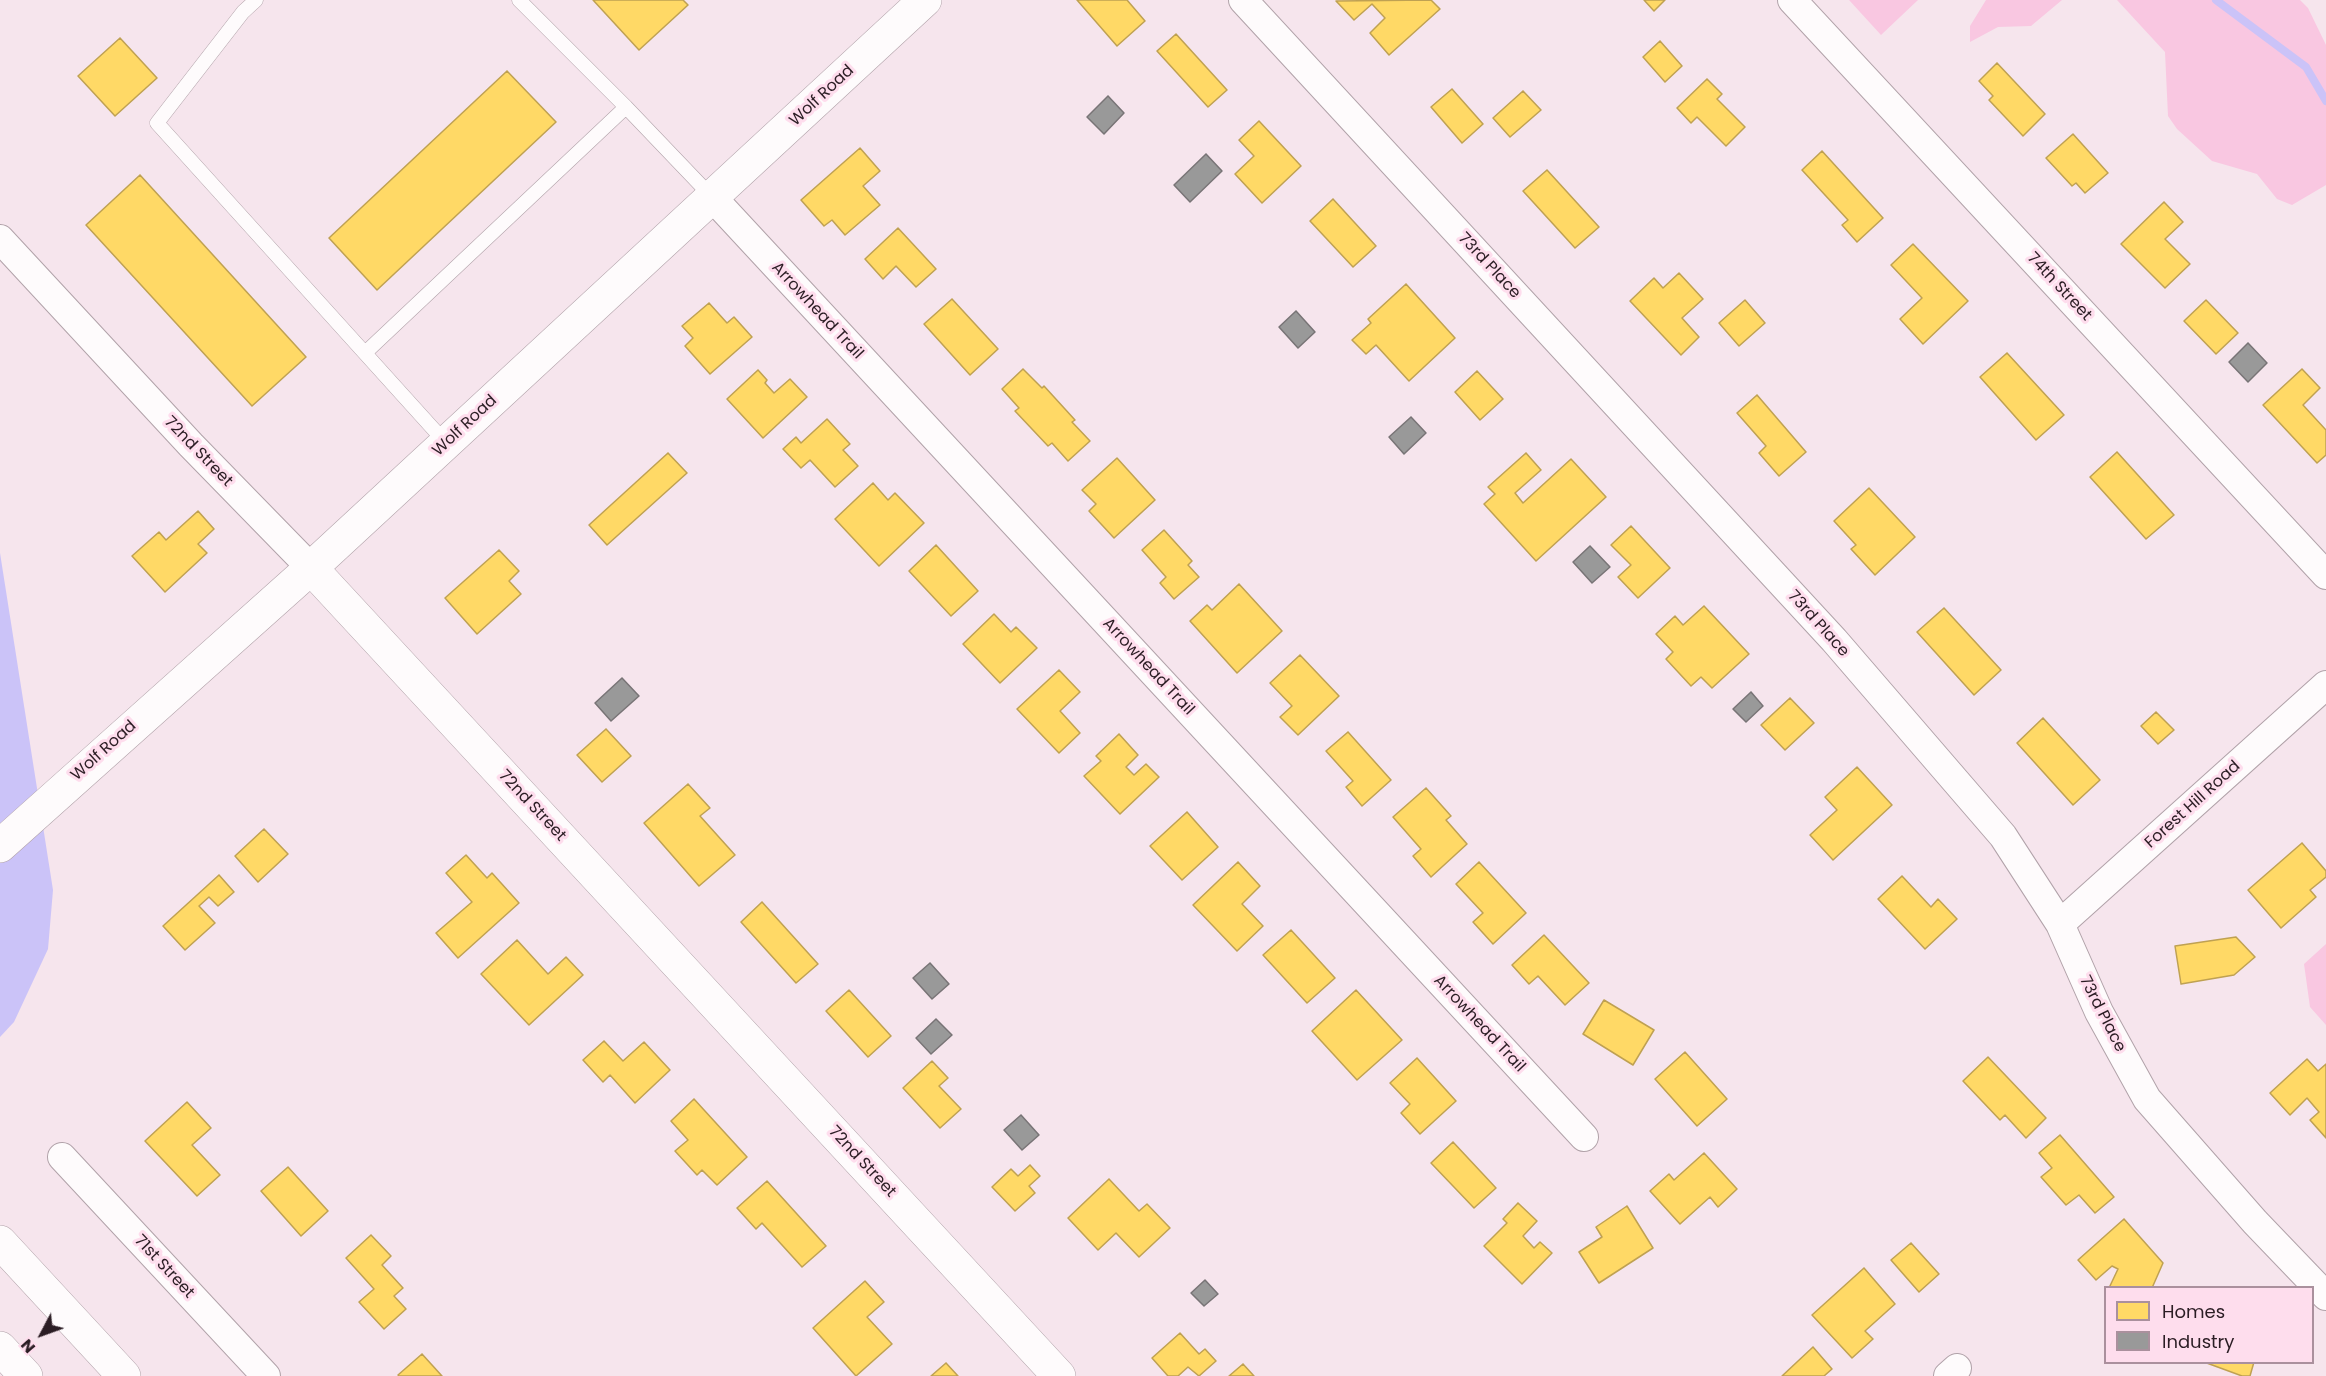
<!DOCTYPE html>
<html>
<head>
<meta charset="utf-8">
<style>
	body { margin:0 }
	#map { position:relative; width:2326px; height:1376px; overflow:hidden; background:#f6e5ed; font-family:Poppins,sans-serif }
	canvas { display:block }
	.legend { position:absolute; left:2104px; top:1286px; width:210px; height:78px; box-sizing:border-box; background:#fedded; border:2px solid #aa909d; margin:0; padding:8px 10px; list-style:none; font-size:18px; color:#2b1d24 }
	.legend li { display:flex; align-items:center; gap:12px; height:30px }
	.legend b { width:30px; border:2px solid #aa909d }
	.north { position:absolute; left:12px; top:1304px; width:60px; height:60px; -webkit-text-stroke:4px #fedded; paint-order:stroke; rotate:229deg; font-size:16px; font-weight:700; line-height:24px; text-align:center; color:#2b1d24 }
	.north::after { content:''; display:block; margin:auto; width:21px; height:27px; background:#2b1d24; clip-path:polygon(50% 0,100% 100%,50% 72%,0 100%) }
</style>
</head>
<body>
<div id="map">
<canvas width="2326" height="1376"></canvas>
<ul class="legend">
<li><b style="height:16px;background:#ffd966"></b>Homes</li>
<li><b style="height:16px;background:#999"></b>Industry</li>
</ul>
<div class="north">N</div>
</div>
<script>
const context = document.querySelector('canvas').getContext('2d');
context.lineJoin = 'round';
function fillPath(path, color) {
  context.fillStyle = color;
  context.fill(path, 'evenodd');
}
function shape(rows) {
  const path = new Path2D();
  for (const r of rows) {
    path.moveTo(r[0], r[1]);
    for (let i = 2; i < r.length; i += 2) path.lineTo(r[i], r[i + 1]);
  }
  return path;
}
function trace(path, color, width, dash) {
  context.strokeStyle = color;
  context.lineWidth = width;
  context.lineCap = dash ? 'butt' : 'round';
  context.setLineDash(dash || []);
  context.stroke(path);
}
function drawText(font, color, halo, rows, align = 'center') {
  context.font = font + ' Poppins,sans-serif';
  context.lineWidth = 6;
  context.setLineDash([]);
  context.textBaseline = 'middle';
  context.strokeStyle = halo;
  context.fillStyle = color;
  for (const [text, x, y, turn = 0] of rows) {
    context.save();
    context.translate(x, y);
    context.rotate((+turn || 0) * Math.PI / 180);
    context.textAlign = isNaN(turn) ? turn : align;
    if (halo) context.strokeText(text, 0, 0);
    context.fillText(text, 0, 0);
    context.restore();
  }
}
fillPath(shape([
	[1849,0,1918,0,1881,35],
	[1986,0,2062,0,2031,26,1998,27,1970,42,1970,26],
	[2117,0,2300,0,2308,8,2326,45,2326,185,2292,205,2277,199,2257,174,2212,161,2177,129,2168,116,2165,52],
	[2326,944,2326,1025,2310,1007,2304,964]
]), '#f9c7e1');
fillPath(shape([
	[0,553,53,890,48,949,14,1022,0,1037]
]), '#cbc3f8');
const homes = shape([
	[593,0,683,0,688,5,639,50,593,0],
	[1077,0,1127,0,1145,21,1117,46,1077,0],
	[1431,0,1440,9,1389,55,1370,33,1385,18,1372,4,1354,20,1336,1,1431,0],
	[1644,0,1665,0,1654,11,1644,0],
	[1176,34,1227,90,1208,107,1157,51,1176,34],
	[120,38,157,78,115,116,78,76,120,38],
	[1660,41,1682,66,1665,82,1643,57,1660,41],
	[1997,63,2045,114,2023,136,1989,100,1993,96,1979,81,1997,63],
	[507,71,556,122,377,290,329,238,507,71],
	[1707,79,1722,94,1717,99,1745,127,1726,146,1697,117,1691,123,1677,108,1707,79],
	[1452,89,1483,124,1462,143,1431,107,1452,89],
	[1523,91,1541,110,1510,137,1493,118,1523,91],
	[1259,121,1301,166,1262,203,1235,174,1254,156,1239,140,1259,121],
	[2073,134,2108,173,2085,193,2076,183,2072,186,2046,158,2073,134],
	[860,148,880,171,863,186,880,205,845,235,832,220,824,226,801,200,860,148],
	[1822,151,1883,218,1857,242,1842,225,1848,220,1802,170,1822,151],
	[1547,170,1599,227,1575,248,1523,191,1547,170],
	[140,175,306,357,252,406,86,225,140,175],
	[1333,199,1376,246,1353,267,1310,221,1333,199],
	[2164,202,2183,222,2165,239,2190,264,2165,288,2121,244,2164,202],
	[898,228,936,269,916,287,896,266,883,279,865,259,898,228],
	[1913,244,1968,301,1923,344,1900,319,1922,298,1891,265,1913,244],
	[1679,273,1703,299,1682,318,1699,337,1681,355,1630,301,1654,278,1663,288,1679,273],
	[1406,284,1455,338,1409,381,1376,345,1366,354,1352,340,1371,323,1368,319,1406,284],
	[952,299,998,349,970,375,924,324,952,299],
	[1745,300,1765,323,1739,346,1719,323,1745,300],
	[2206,300,2238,333,2216,354,2184,321,2206,300],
	[709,303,727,323,734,317,752,337,710,374,685,346,693,338,682,326,709,303],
	[2007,353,2064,415,2036,440,1980,377,2007,353],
	[1023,369,1042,388,1044,386,1075,420,1072,422,1090,441,1068,461,1052,443,1048,446,1015,411,1019,408,1002,389,1023,369],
	[2302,369,2320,388,2303,405,2326,430,2326,455,2317,463,2263,405,2302,369],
	[758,370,767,380,765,383,774,393,790,379,807,397,763,438,727,399,758,370],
	[1477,371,1503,399,1480,420,1455,392,1477,371],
	[1757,395,1806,452,1779,476,1759,453,1766,446,1737,413,1757,395],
	[827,419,850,444,843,450,858,466,835,487,810,460,801,468,783,449,796,437,801,443,827,419],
	[2117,452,2174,515,2146,539,2090,477,2117,452],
	[668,453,687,473,607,545,589,525,668,453],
	[1526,453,1541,470,1515,493,1523,503,1571,459,1606,497,1536,561,1484,504,1495,494,1488,487,1526,453],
	[1117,458,1155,500,1114,538,1089,511,1096,504,1082,490,1117,458],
	[873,483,888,500,895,493,924,523,879,566,835,519,873,483],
	[1869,488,1915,537,1875,575,1851,549,1856,545,1834,521,1869,488],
	[198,511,214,529,198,544,207,553,165,592,132,556,159,532,166,540,198,511],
	[1631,526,1670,568,1638,598,1618,577,1631,565,1611,545,1631,526],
	[1164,530,1192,561,1188,565,1199,577,1174,599,1160,583,1166,577,1142,550,1164,530],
	[936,545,978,591,951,616,909,571,936,545],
	[499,550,519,571,509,581,521,594,477,634,445,598,499,550],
	[1239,584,1282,631,1237,673,1190,621,1207,605,1212,610,1239,584],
	[1704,606,1749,654,1712,688,1701,677,1691,686,1666,659,1673,652,1656,634,1675,616,1683,625,1704,606],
	[1944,608,2001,670,1974,695,1917,632,1944,608],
	[994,614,1011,632,1016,627,1037,648,1000,683,963,644,994,614],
	[1300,655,1339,696,1298,735,1280,717,1292,706,1270,683,1300,655],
	[1059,670,1080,692,1060,711,1080,733,1059,753,1017,709,1059,670],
	[1790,698,1814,723,1785,750,1761,725,1790,698],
	[2156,712,2174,730,2158,744,2141,726,2156,712],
	[2043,718,2100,780,2073,805,2017,743,2043,718],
	[606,729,631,756,602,782,577,755,606,729],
	[1348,732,1391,780,1362,806,1346,787,1353,781,1326,751,1348,732],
	[1119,734,1138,755,1126,767,1134,775,1146,764,1159,777,1120,814,1084,776,1101,761,1096,756,1119,734],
	[1857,767,1892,805,1833,860,1810,835,1837,810,1825,797,1857,767],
	[688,784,710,808,700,816,735,855,699,886,644,823,688,784],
	[1426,788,1451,816,1446,820,1467,844,1431,877,1413,856,1421,849,1393,817,1426,788],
	[1187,812,1218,847,1182,880,1150,846,1187,812],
	[264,829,288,854,258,882,235,856,264,829],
	[2302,843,2326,871,2326,877,2310,890,2316,897,2281,928,2248,890,2302,843],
	[466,855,487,878,492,873,519,903,458,958,436,933,472,902,446,873,466,855],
	[1238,862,1260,886,1242,904,1263,926,1237,951,1193,905,1238,862],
	[1479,862,1526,913,1493,944,1473,922,1483,913,1456,884,1479,862],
	[219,875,234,892,218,906,209,897,199,906,215,923,185,950,163,926,219,875],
	[1902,876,1931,907,1938,899,1957,919,1925,949,1878,899,1902,876],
	[762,902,818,964,796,983,741,922,762,902],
	[1291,930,1335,978,1307,1003,1263,955,1291,930],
	[1544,935,1589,983,1565,1005,1538,976,1529,984,1512,965,1544,935],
	[2236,937,2255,957,2234,975,2181,984,2175,946,2236,937],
	[517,940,548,974,566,957,583,975,529,1025,481,974,517,940],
	[849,990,891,1036,868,1057,826,1011,849,990],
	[1356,990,1402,1040,1357,1080,1312,1031,1356,990],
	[1604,1000,1654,1030,1633,1065,1583,1034,1604,1000],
	[604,1041,623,1061,644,1042,670,1070,635,1103,610,1075,603,1082,583,1060,604,1041],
	[1685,1052,1727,1099,1697,1126,1655,1079,1685,1052],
	[1988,1057,2046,1118,2026,1138,2005,1115,2000,1120,1963,1081,1988,1057],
	[1417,1058,1456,1101,1420,1134,1401,1113,1410,1104,1390,1083,1417,1058],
	[2307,1059,2318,1071,2326,1064,2326,1138,2310,1120,2319,1112,2307,1098,2290,1115,2270,1093,2307,1059],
	[932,1061,948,1078,939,1086,961,1109,940,1128,903,1088,932,1061],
	[694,1099,747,1157,717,1185,702,1170,697,1175,675,1151,688,1140,671,1121,694,1099],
	[187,1102,211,1128,192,1145,220,1175,197,1196,145,1141,187,1102],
	[2060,1135,2114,1197,2095,1213,2079,1195,2066,1205,2041,1177,2052,1168,2039,1153,2060,1135],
	[1453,1142,1496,1188,1474,1208,1431,1163,1453,1142],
	[1704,1153,1737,1189,1718,1207,1710,1197,1680,1224,1650,1191,1669,1174,1674,1180,1704,1153],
	[1030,1165,1040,1176,1029,1186,1035,1193,1015,1211,992,1187,1011,1169,1018,1176,1030,1165],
	[288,1167,328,1211,301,1236,261,1191,288,1167],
	[1109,1179,1139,1211,1147,1204,1170,1228,1139,1257,1116,1233,1098,1250,1068,1218,1109,1179],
	[767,1181,826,1246,802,1267,762,1223,756,1229,737,1208,767,1181],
	[1518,1203,1537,1221,1523,1236,1534,1248,1540,1242,1552,1253,1522,1284,1484,1246,1507,1223,1503,1219,1518,1203],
	[1627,1206,1653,1248,1599,1283,1579,1252,1602,1237,1596,1227,1627,1206],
	[2124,1219,2163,1263,2152,1288,2109,1288,2118,1269,2112,1266,2096,1280,2078,1260,2124,1219],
	[371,1235,391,1256,382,1265,403,1288,394,1296,406,1309,384,1329,359,1302,374,1289,346,1258,371,1235],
	[1911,1243,1939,1274,1919,1292,1891,1260,1911,1243],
	[1864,1268,1895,1304,1865,1331,1873,1339,1852,1358,1812,1315,1864,1268],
	[865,1281,884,1302,867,1317,892,1344,856,1376,813,1328,865,1281],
	[1180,1333,1199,1354,1205,1349,1216,1361,1199,1376,1188,1367,1178,1376,1168,1376,1152,1358,1180,1333],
	[1813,1347,1832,1369,1824,1376,1782,1376,1813,1347],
	[422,1354,442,1376,399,1376,398,1375,422,1354],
	[2204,1362,2254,1362,2250,1376,2242,1376,2204,1362],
	[946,1363,958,1376,931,1376,946,1363],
	[1243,1364,1254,1376,1229,1376,1243,1364]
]);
fillPath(homes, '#ffd966');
trace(homes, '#bfa152', 1.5);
const industry = shape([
	[1108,96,1124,113,1104,134,1087,117,1108,96],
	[1206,154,1222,171,1190,202,1174,185,1206,154],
	[1296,311,1315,332,1298,348,1279,327,1296,311],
	[2248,343,2267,363,2248,382,2229,362,2248,343],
	[1411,417,1426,433,1404,454,1389,437,1411,417],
	[1590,546,1610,567,1592,583,1573,562,1590,546],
	[622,678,639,696,611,721,595,703,622,678],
	[1751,692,1763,706,1746,722,1733,709,1751,692],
	[930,963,949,984,932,999,913,978,930,963],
	[936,1019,952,1035,931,1054,916,1038,936,1019],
	[1021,1115,1039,1135,1022,1150,1004,1130,1021,1115],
	[1205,1280,1218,1294,1204,1306,1191,1293,1205,1280]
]);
fillPath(industry, '#999');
trace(industry, '#787476', 1.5);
trace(shape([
	[2216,0,2306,67,2326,101]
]), '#cbc3f8', 8);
const lane = shape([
	[256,0,243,12,157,123,446,443],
	[519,0,626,107,712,197],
	[365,353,626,107]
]);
const street = shape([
	[1243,0,1834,640,2003,836,2060,924,2099,1012,2147,1099,2255,1222,2326,1296],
	[1792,0,2326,575],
	[712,197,1584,1137],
	[0,239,191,445,311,568],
	[2060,924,2326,685],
	[62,1157,266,1376],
	[1948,1376,1957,1368]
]);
const secondary = shape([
	[311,568,1059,1376],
	[0,846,311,568,925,0]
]);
const highway = shape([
	[0,1242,124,1376],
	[0,1348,26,1376]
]);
trace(lane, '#b1a2a9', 15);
trace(street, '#b1a2a9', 30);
trace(secondary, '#b1a2a9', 34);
trace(highway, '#b1a2a9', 34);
trace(lane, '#fefbfc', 14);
trace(street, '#fefbfc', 28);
trace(secondary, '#fefbfc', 33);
trace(highway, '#fefbfc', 33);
drawText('16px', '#2b1d24', '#fedded', [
	["Wolf Road",822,96,-43],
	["73rd Place",1489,266,47],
	["74th Street",2059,287,47],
	["Arrowhead Trail",817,311,47],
	["Wolf Road",465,426,-43],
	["72nd Street",198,452,46],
	["73rd Place",1818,624,48],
	["Arrowhead Trail",1148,667,47],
	["Wolf Road",104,751,-42],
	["Forest Hill Road",2193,805,-42],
	["72nd Street",532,806,47],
	["73rd Place",2102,1014,63],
	["Arrowhead Trail",1479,1024,47],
	["72nd Street",862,1162,47],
	["71st Street",164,1267,47]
]);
</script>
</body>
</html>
